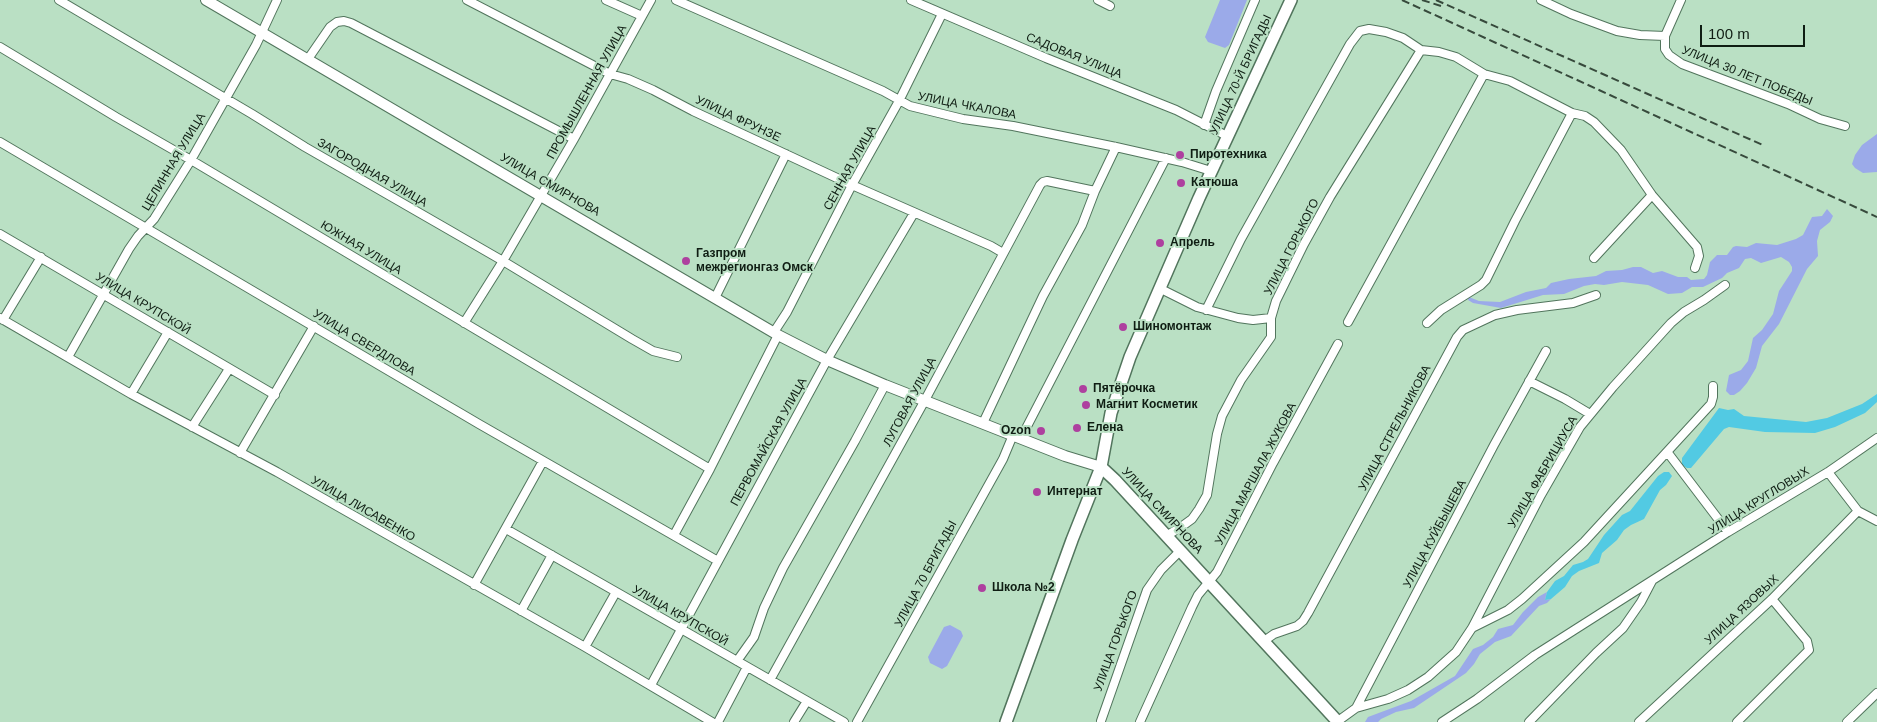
<!DOCTYPE html>
<html>
<head>
<meta charset="utf-8">
<style>
	body { margin:0 }
	#map { position:relative; width:1877px; height:722px; overflow:hidden; background:#bae0c4; font-family:Helvetica,sans-serif }
	canvas { display:block }
	.scale { position:absolute; left:1700px; top:25px; width:105px; height:22px; box-sizing:border-box; border:2px solid #0f1d13; border-top:0; padding-left:6px; font-size:15px; line-height:18px; white-space:nowrap; color:#0f1d13; -webkit-text-stroke:4px #bae0c4; paint-order:stroke }
</style>
</head>
<body>
<div id="map">
<canvas width="1877" height="722"></canvas>
<div class="scale">100 m</div>
</div>
<script>
const context = document.querySelector('canvas').getContext('2d');
context.lineJoin = 'round';
function fillPath(path, color) {
  context.fillStyle = color;
  context.fill(path, 'evenodd');
}
function shape(rows) {
  const path = new Path2D();
  for (const r of rows) {
    path.moveTo(r[0], r[1]);
    for (let i = 2; i < r.length; i += 2) path.lineTo(r[i], r[i + 1]);
  }
  return path;
}
function trace(path, color, width, dash) {
  context.strokeStyle = color;
  context.lineWidth = width;
  context.lineCap = dash ? 'butt' : 'round';
  context.setLineDash(dash || []);
  context.stroke(path);
}
function drawText(font, color, halo, rows, align = 'center') {
  context.font = font + ' Helvetica,sans-serif';
  context.lineWidth = 4;
  context.setLineDash([]);
  context.textBaseline = 'middle';
  context.strokeStyle = halo;
  context.fillStyle = color;
  for (const [text, x, y, turn = 0] of rows) {
    context.save();
    context.translate(x, y);
    context.rotate((+turn || 0) * Math.PI / 180);
    context.textAlign = isNaN(turn) ? turn : align;
    if (halo) context.strokeText(text, 0, 0);
    context.fillText(text, 0, 0);
    context.restore();
  }
}
fillPath(shape([
	[1220,0,1247,0,1229,45,1225,48,1208,42,1205,37],
	[1877,134,1877,172,1863,173,1855,168,1852,164,1855,155,1862,145],
	[1827,209,1833,216,1830,222,1820,230,1817,241,1818,256,1807,269,1779,324,1762,346,1756,368,1747,383,1740,391,1734,395,1730,395,1726,391,1729,375,1741,370,1748,361,1753,338,1762,330,1773,314,1779,291,1792,271,1792,267,1789,262,1781,257,1761,263,1751,258,1745,259,1739,268,1727,273,1722,278,1703,287,1692,287,1682,293,1668,294,1648,285,1622,282,1604,285,1595,284,1584,286,1564,294,1543,295,1501,308,1473,303,1468,300,1469,297,1479,301,1500,302,1526,292,1546,288,1551,283,1569,279,1596,276,1606,271,1622,270,1633,267,1641,267,1653,273,1662,271,1678,277,1687,277,1691,280,1704,279,1707,275,1710,262,1717,255,1727,255,1733,247,1736,246,1747,247,1756,243,1777,245,1796,239,1803,235,1812,217,1822,216],
	[1547,592,1545,600,1551,599,1547,603,1539,606,1511,636,1495,642,1480,654,1474,664,1466,673,1414,708,1396,712,1381,719,1378,722,1365,722,1368,717,1411,701,1455,676,1473,649,1483,645,1493,637,1498,629,1513,625,1523,612,1538,597],
	[950,625,961,631,963,636,947,666,942,669,930,663,928,657,944,627]
]), '#9baae9');
fillPath(shape([
	[1877,394,1877,402,1865,413,1835,427,1815,433,1765,432,1729,427,1724,429,1691,468,1687,468,1682,465,1682,458,1719,408,1728,410,1734,409,1744,416,1806,422,1827,418,1862,404],
	[1664,472,1669,472,1672,476,1666,485,1660,490,1644,519,1631,525,1624,530,1617,540,1602,553,1599,563,1579,571,1572,576,1565,587,1551,599,1545,600,1547,592,1555,581,1564,576,1573,565,1583,562,1588,559,1604,535,1622,515,1630,511,1658,476]
]), '#52cae3');
const minor = shape([
	[59,0,252,114,305,147,503,261,632,339,653,351,677,357],
	[467,0,610,74,628,79,653,90,693,111,852,185,991,246,1003,253],
	[606,0,642,16],
	[676,0,883,91,910,106,963,119,1013,126,1116,147,1182,162,1211,171],
	[911,0,1046,58,1176,110,1227,136],
	[1098,0,1110,6],
	[1541,0,1571,14,1617,31,1640,35,1665,36,1665,49,1669,55,1682,64,1788,104,1820,119,1845,126],
	[1665,36,1681,0],
	[0,47,116,117,191,160,710,469],
	[308,59,330,27,337,22,344,21,351,23,574,139],
	[1204,125,1216,91,1255,0],
	[0,142,479,424,718,561],
	[0,234,275,395],
	[1594,258,1652,195],
	[1159,288,1197,307,1238,318,1253,320,1271,318],
	[715,298,786,154],
	[1206,310,1241,239,1350,44,1360,31,1369,29,1386,32,1403,38,1421,50,1439,52,1456,57,1484,74,1510,81,1572,113,1585,116,1594,122,1621,150,1652,195,1697,247,1699,256,1695,268],
	[0,318,131,394,277,472,585,647,712,722],
	[3,320,41,257],
	[1348,322,1484,74],
	[464,323,503,261,574,139,651,0],
	[1427,323,1441,310,1481,285,1486,280,1515,221,1572,113],
	[774,332,787,312,852,185,899,101,942,14],
	[68,357,129,249,138,236,154,219,191,160,256,45,277,0],
	[1529,381,1565,399,1590,414],
	[131,394,168,332],
	[983,423,1043,296,1082,225,1095,191,1116,147],
	[192,427,229,369],
	[1021,438,1166,158],
	[240,453,314,326],
	[1668,453,1728,532],
	[1828,472,1858,511,1877,521],
	[506,529,844,722],
	[674,535,710,469,778,335],
	[1166,536,1181,527,1192,519,1199,509,1207,495,1217,434,1222,416,1241,380,1271,337,1271,318,1276,301,1304,244,1330,197,1421,50],
	[474,585,543,461],
	[521,611,552,555],
	[1472,628,1508,610,1522,599,1584,542,1711,404,1713,397,1713,386],
	[1264,641,1274,634,1297,626,1303,621,1308,613,1457,337,1463,330,1495,315,1517,310,1573,303,1596,295],
	[585,647,616,592],
	[737,661,754,637,764,608,783,568,855,441,885,385],
	[770,680,925,400,1040,185,1043,182,1047,181,1095,191],
	[651,685,827,360,914,213],
	[1356,708,1388,699,1408,690,1428,677,1456,652,1472,628,1541,495,1580,427,1613,387,1671,323,1684,312,1704,300,1725,285],
	[1101,721,1147,590,1161,570,1180,551],
	[1338,721,1356,708,1494,445,1546,351],
	[718,722,747,667],
	[794,722,807,701],
	[857,722,1003,459,1013,435],
	[1140,722,1192,607,1198,595,1217,572,1273,463,1338,344],
	[1442,722,1477,699,1535,655,1568,634,1728,532,1828,472,1877,438],
	[1529,722,1596,653,1623,628,1641,602,1652,581],
	[1639,722,1772,599,1858,511],
	[1737,722,1809,650,1807,641,1772,599],
	[1847,722,1877,693]
]);
const tertiary = shape([
	[206,0,778,335,827,360,885,385,1065,456,1101,467]
]);
const secondary = shape([
	[1101,467,1115,480,1338,722],
	[1006,722,1072,540,1101,467,1111,413,1130,357,1199,198,1291,0]
]);
trace(minor, '#52755d', 10);
trace(tertiary, '#52755d', 12);
trace(secondary, '#52755d', 14);
trace(minor, '#fff', 8);
trace(tertiary, '#fff', 10);
trace(secondary, '#fff', 11);
trace(shape([
	[1402,0,1877,217],
	[1422,0,1441,6],
	[1436,0,1765,146]
]), '#374a3c', 2, [8, 4]);
for (const [x, y, r, color] of [
	[1180,155,5,"#ae409f"],
	[1181,183,5,"#ae409f"],
	[1160,243,5,"#ae409f"],
	[686,261,5,"#ae409f"],
	[1123,327,5,"#ae409f"],
	[1083,389,5,"#ae409f"],
	[1086,405,5,"#ae409f"],
	[1077,428,5,"#ae409f"],
	[1041,431,5,"#ae409f"],
	[1037,492,5,"#ae409f"],
	[982,588,5,"#ae409f"]
]) {
  const dot = new Path2D();
  dot.arc(x, y, r, 0, 2 * Math.PI);
  context.fillStyle = color;
  context.fill(dot);
  trace(dot, '#bae0c4', 2);
}
drawText('12px', '#0f1d13', '#bae0c4', [
	["САДОВАЯ УЛИЦА",1074,56,22],
	["УЛИЦА 70-Й БРИГАДЫ",1241,75,-65],
	["УЛИЦА 30 ЛЕТ ПОБЕДЫ",1747,76,22],
	["ПРОМЫШЛЕННАЯ УЛИЦА",587,92,-61],
	["УЛИЦА ЧКАЛОВА",967,106,11],
	["УЛИЦА ФРУНЗЕ",738,119,25],
	["ЦЕЛИННАЯ УЛИЦА",174,162,-59],
	["СЕННАЯ УЛИЦА",850,168,-61],
	["ЗАГОРОДНАЯ УЛИЦА",372,173,30],
	["УЛИЦА СМИРНОВА",550,185,30],
	["УЛИЦА ГОРЬКОГО",1292,247,-63],
	["ЮЖНАЯ УЛИЦА",361,248,31],
	["УЛИЦА КРУПСКОЙ",143,304,31],
	["УЛИЦА СВЕРДЛОВА",364,343,31],
	["ЛУГОВАЯ УЛИЦА",910,402,-62],
	["УЛИЦА СТРЕЛЬНИКОВА",1395,428,-62],
	["ПЕРВОМАЙСКАЯ УЛИЦА",769,442,-61],
	["УЛИЦА ФАБРИЦИУСА",1543,472,-60],
	["УЛИЦА МАРШАЛА ЖУКОВА",1256,474,-62],
	["УЛИЦА КРУГЛОВЫХ",1759,501,-32],
	["УЛИЦА ЛИСАВЕНКО",363,509,30],
	["УЛИЦА СМИРНОВА",1162,511,47],
	["УЛИЦА КУЙБЫШЕВА",1435,534,-62],
	["УЛИЦА 70 БРИГАДЫ",926,574,-62],
	["УЛИЦА ЯЗОВЫХ",1742,610,-43],
	["УЛИЦА КРУПСКОЙ",680,616,30],
	["УЛИЦА ГОРЬКОГО",1116,641,-70]
]);
drawText('bold 12px', '#0f1d13', '#bae0c4', [
	["Пиротехника",1190,155],
	["Катюша",1191,183],
	["Апрель",1170,243],
	["Газпром",696,254],
	["межрегионгаз Омск",696,268],
	["Шиномонтаж",1133,327],
	["Пятёрочка",1093,389],
	["Магнит Косметик",1096,405],
	["Елена",1087,428],
	["Ozon",1031,431,"right"],
	["Интернат",1047,492],
	["Школа №2",992,588]
], 'left');
</script>
</body>
</html>
